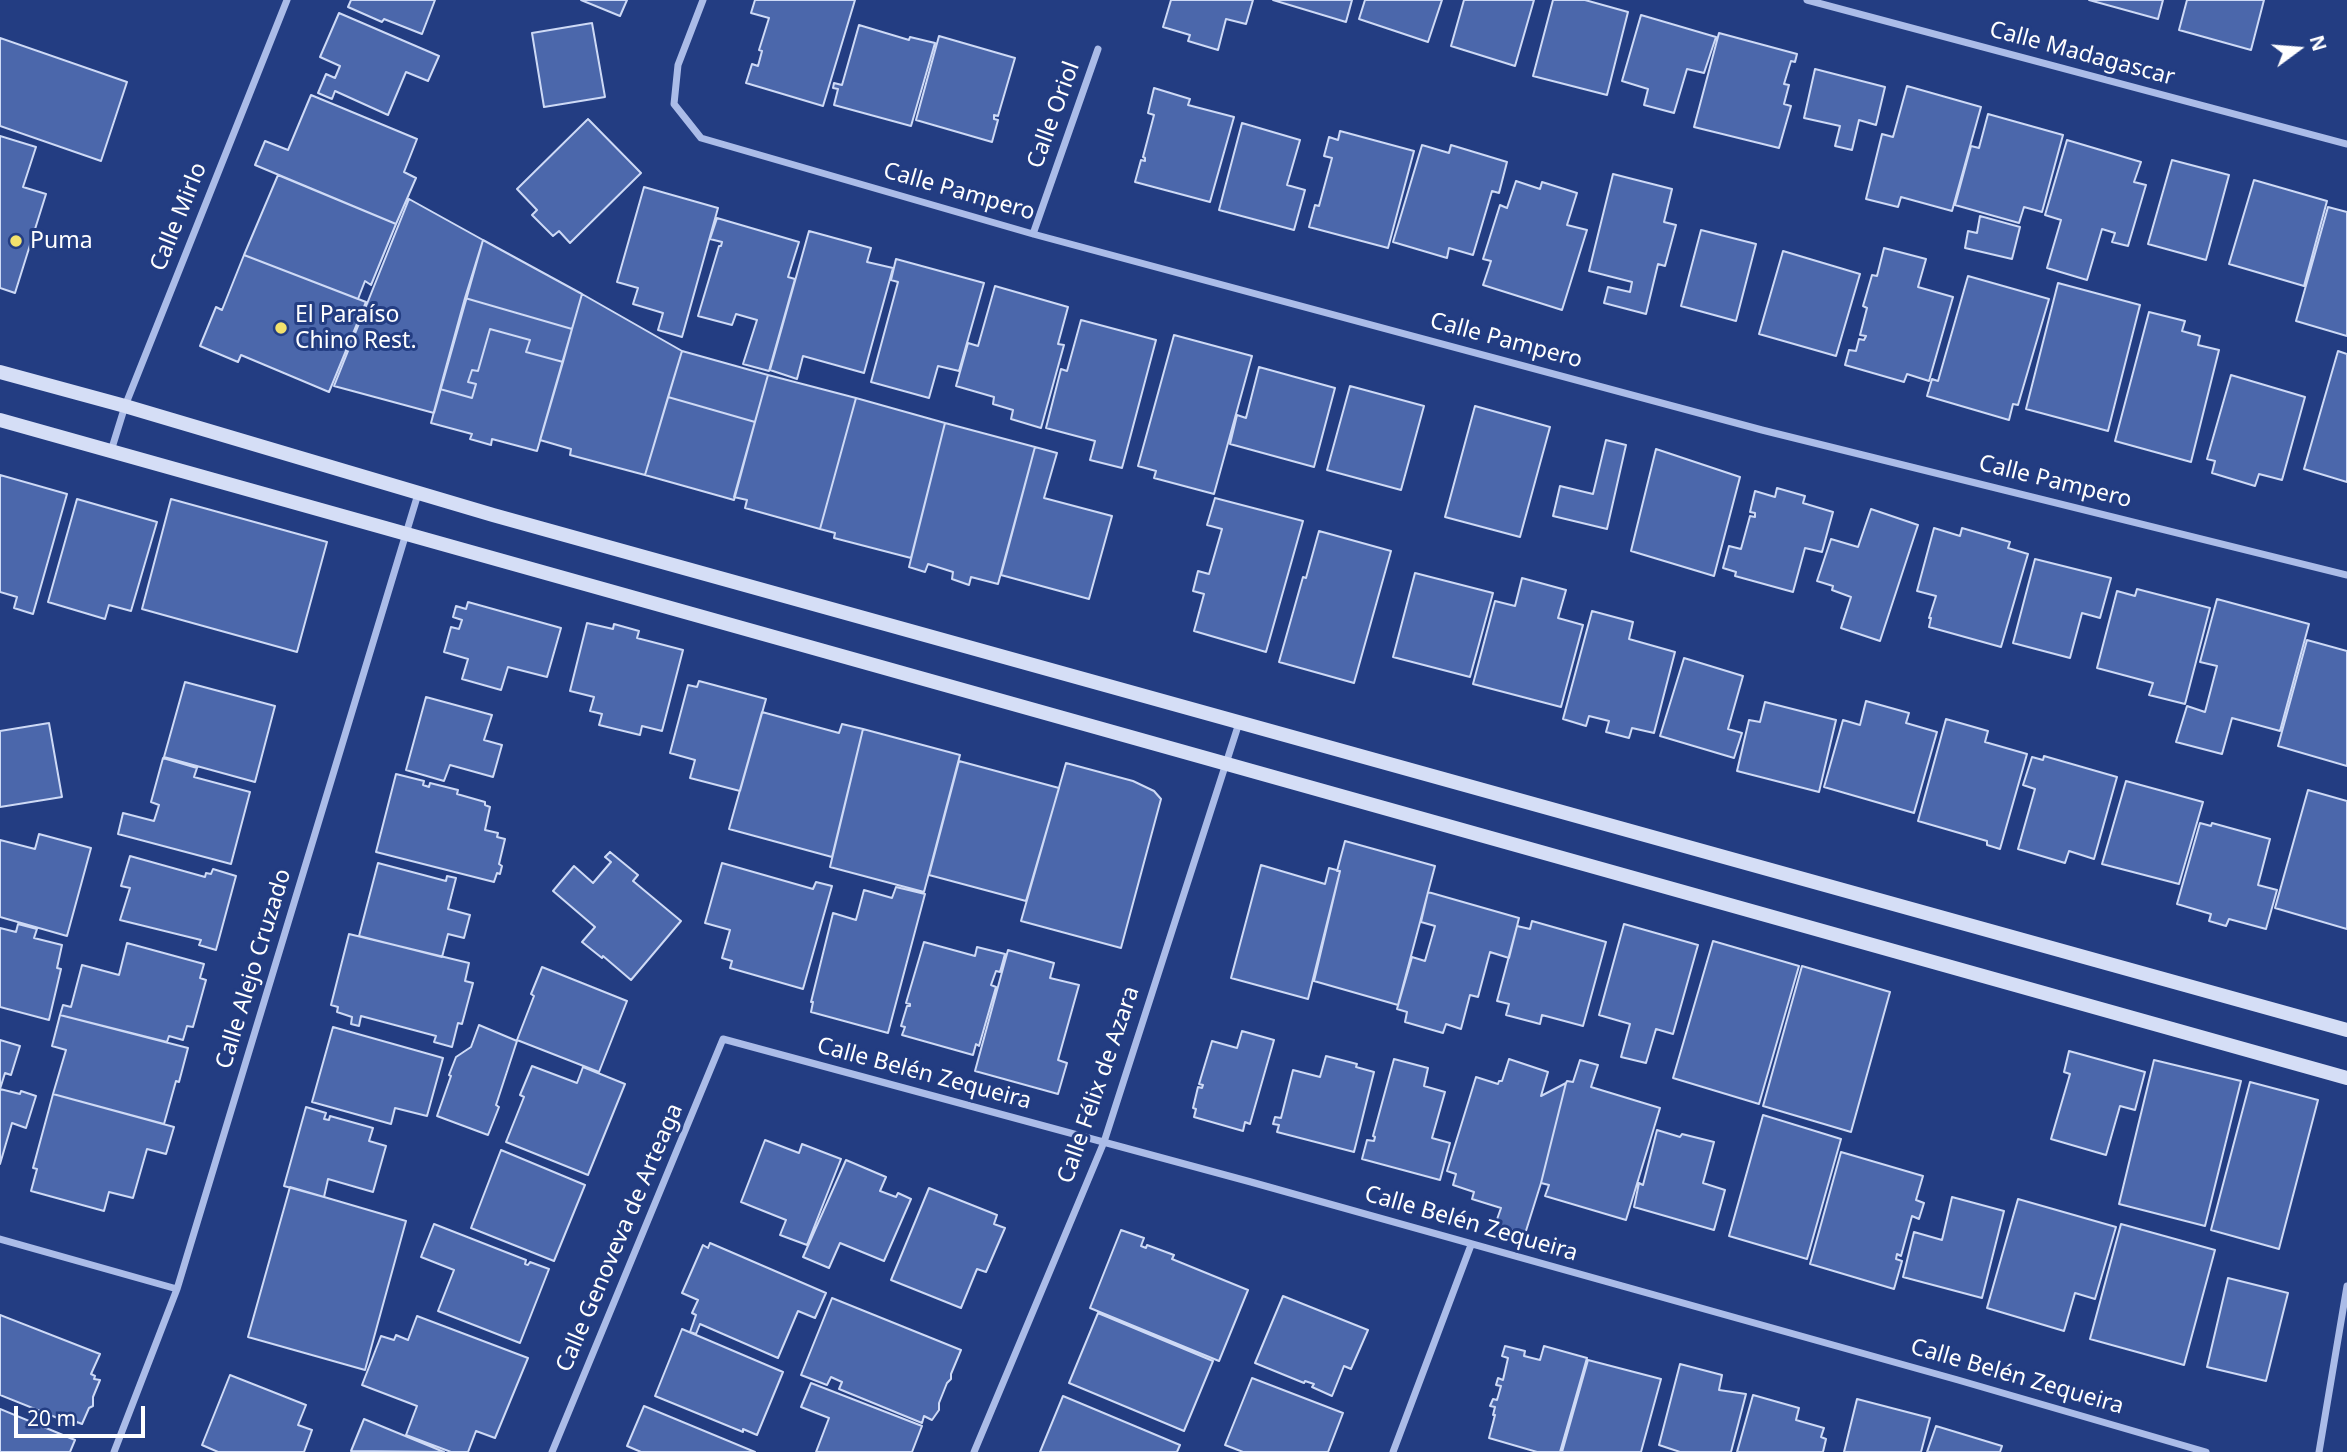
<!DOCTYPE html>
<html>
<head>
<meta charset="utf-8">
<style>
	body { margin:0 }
	#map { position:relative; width:2347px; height:1452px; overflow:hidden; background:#233d82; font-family:"Noto Sans",sans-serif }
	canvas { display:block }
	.north { position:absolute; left:2263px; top:14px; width:70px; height:70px; -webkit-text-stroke:5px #233d82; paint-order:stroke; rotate:74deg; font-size:19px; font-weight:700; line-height:28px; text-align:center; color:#fff }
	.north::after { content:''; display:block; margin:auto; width:24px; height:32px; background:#fff; clip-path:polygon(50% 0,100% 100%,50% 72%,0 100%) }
	.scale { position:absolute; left:14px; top:1406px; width:131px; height:32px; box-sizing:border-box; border:4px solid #fff; border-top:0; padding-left:9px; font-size:21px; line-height:24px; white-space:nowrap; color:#fff; -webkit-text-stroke:5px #233d82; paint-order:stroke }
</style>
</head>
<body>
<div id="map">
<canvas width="2347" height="1452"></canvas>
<div class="north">N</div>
<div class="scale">20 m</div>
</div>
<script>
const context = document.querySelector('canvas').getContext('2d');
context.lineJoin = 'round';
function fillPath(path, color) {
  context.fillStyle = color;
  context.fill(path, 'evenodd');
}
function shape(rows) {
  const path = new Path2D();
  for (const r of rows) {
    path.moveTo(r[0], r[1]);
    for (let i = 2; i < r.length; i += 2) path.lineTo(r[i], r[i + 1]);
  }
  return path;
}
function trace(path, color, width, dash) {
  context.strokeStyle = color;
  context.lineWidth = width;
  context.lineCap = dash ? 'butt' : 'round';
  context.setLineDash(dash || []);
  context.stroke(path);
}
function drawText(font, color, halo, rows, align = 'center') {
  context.font = font + ' "Noto Sans",sans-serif';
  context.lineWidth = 6;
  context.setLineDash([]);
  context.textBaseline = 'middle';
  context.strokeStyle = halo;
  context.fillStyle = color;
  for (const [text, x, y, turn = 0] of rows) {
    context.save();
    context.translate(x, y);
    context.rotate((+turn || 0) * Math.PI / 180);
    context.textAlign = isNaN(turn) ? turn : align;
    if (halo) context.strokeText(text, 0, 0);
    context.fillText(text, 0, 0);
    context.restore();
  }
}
const building = shape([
	[351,0,435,0,422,34,384,19,382,22,348,7,351,0],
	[581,0,627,0,620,16,581,0],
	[755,0,855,0,823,106,746,83,752,64,758,66,762,51,759,50,769,18,751,13,755,0],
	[1171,0,1253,0,1246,24,1226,19,1218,50,1188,41,1190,35,1163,27,1171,0],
	[1273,0,1352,0,1346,22,1273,0],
	[1365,0,1442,0,1428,42,1359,19,1365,0],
	[1464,0,1534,0,1515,66,1451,46,1464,0],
	[1553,0,1585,0,1628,12,1607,95,1533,76,1553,0],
	[2089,0,2163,0,2158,19,2089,0],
	[2187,0,2264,0,2251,50,2179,30,2187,0],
	[339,13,439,56,428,81,406,72,388,115,335,91,332,99,318,93,326,74,335,78,340,66,320,57,339,13],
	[1641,15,1716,37,1704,73,1687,69,1674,113,1644,105,1648,89,1622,81,1641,15],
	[592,23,605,97,544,107,532,33,592,23],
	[859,25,909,40,910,37,935,43,911,126,834,105,838,89,833,88,834,83,842,85,859,25],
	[1719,33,1797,54,1795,62,1791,61,1784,84,1789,85,1784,104,1791,106,1779,148,1694,127,1719,33],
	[939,36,1015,58,998,116,994,115,994,119,998,120,992,142,916,120,939,36],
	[0,38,127,82,101,161,0,126,0,38],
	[1815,69,1885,87,1876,125,1859,120,1852,150,1835,146,1840,126,1804,118,1815,69],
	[1907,86,1981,107,1952,211,1901,197,1898,207,1866,199,1882,134,1893,137,1907,86],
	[1154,88,1190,99,1188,105,1234,117,1210,202,1135,182,1141,160,1145,161,1145,158,1143,157,1154,115,1148,113,1154,88],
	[311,95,417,139,404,172,416,178,396,224,255,165,265,141,288,150,311,95],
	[1988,114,2063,135,2042,212,2024,207,2019,223,1955,205,1971,146,1979,148,1988,114],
	[588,119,641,173,570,243,559,231,553,236,532,215,537,210,517,189,588,119],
	[1242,123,1300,140,1287,185,1305,190,1294,230,1219,210,1242,123],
	[1340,131,1414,151,1388,248,1309,227,1315,205,1319,206,1332,158,1324,156,1329,137,1338,140,1340,131],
	[0,136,36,147,23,187,46,194,15,293,0,288,0,136],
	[2067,140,2141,162,2134,182,2146,185,2128,246,2112,242,2115,233,2102,229,2087,280,2047,268,2061,220,2045,215,2067,140],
	[1422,145,1449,153,1451,145,1507,162,1499,193,1492,191,1473,255,1449,248,1447,258,1393,242,1422,145],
	[2172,160,2229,175,2206,260,2148,244,2172,160],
	[1613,174,1672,189,1664,222,1676,225,1665,266,1658,264,1646,314,1604,303,1608,287,1630,292,1632,282,1589,271,1613,174],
	[278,175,396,224,371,285,365,281,358,299,244,255,278,175],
	[2254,180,2327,201,2304,286,2229,264,2254,180],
	[1516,181,1540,189,1542,182,1577,193,1567,225,1587,230,1562,310,1483,285,1491,261,1483,259,1500,205,1507,208,1516,181],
	[644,187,718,208,682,337,658,330,663,313,633,304,638,288,617,282,644,187],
	[409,199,483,240,434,413,334,386,409,199],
	[2328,207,2347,212,2347,336,2296,321,2328,207],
	[1980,216,2020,227,2012,259,1965,248,1968,231,1977,233,1980,216],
	[717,218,799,242,788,277,795,279,769,371,743,364,757,320,736,314,732,325,698,316,719,246,721,246,722,242,710,239,717,218],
	[1701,230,1756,244,1736,321,1681,306,1701,230],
	[809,231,871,248,867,262,893,268,864,373,803,356,797,379,770,370,809,231],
	[483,240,582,294,572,329,465,298,483,240],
	[1884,248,1926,259,1918,287,1953,297,1929,381,1907,374,1904,382,1845,365,1849,350,1856,351,1859,339,1864,340,1866,336,1860,335,1867,308,1863,306,1872,275,1877,276,1884,248],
	[1783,251,1860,274,1836,356,1759,334,1783,251],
	[244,255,366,302,329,392,241,355,238,362,200,346,216,307,222,310,244,255],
	[896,259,984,283,959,371,938,366,929,398,871,382,898,282,891,280,896,259],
	[1968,276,2049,299,2018,405,2013,404,2009,420,1927,396,1932,379,1938,381,1968,276],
	[2058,283,2140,305,2108,431,2026,409,2058,283],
	[995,286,1068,307,1058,344,1064,345,1041,428,1011,419,1013,410,993,404,994,397,956,386,968,343,978,346,995,286],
	[582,294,682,351,645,475,570,455,571,449,540,440,582,294],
	[465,298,572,329,563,362,526,352,530,340,490,329,478,371,472,370,468,382,476,384,472,398,440,389,465,298],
	[2149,312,2185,321,2182,331,2200,336,2198,345,2219,350,2191,462,2115,441,2149,312],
	[1081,320,1156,340,1122,468,1090,460,1095,441,1046,428,1061,369,1067,371,1081,320],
	[490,329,530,340,526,352,563,362,537,451,492,439,491,445,470,439,472,434,431,423,440,389,472,398,476,384,468,382,472,370,478,371,490,329],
	[1174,335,1252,356,1214,494,1154,478,1156,471,1138,466,1174,335],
	[682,351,768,375,755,422,668,397,682,351],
	[2338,351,2347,354,2347,482,2304,469,2338,351],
	[1259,367,1335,388,1314,467,1230,444,1237,415,1246,418,1259,367],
	[768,375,856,398,820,529,745,508,747,500,734,497,768,375],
	[2231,375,2305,397,2282,480,2259,474,2255,486,2212,473,2215,461,2207,459,2231,375],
	[1350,386,1424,406,1401,490,1327,470,1350,386],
	[668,397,755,422,734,500,645,475,668,397],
	[856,398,945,423,911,558,834,538,835,533,820,529,856,398],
	[1475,406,1550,427,1520,537,1445,517,1475,406],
	[945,423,1035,447,998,584,971,577,969,585,952,579,953,572,928,564,925,572,909,567,945,423],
	[1606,440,1626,445,1607,529,1553,516,1560,486,1593,494,1606,440],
	[1035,447,1057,453,1044,498,1112,516,1089,599,1001,575,1035,447],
	[1656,449,1740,477,1714,576,1631,551,1656,449],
	[0,475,67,494,33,614,14,608,17,597,0,592,0,475],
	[1777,488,1805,496,1803,503,1833,512,1822,552,1805,548,1793,592,1735,576,1736,572,1723,568,1729,546,1741,549,1750,516,1755,517,1755,513,1750,512,1755,491,1775,497,1777,488],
	[1215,498,1303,521,1266,652,1194,631,1204,594,1193,591,1198,571,1209,574,1222,529,1207,525,1215,498],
	[77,499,157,522,131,611,109,605,105,619,48,602,77,499],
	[171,499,327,542,297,652,142,609,171,499],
	[1871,509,1918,525,1880,641,1841,628,1851,597,1832,590,1833,586,1817,581,1831,539,1858,547,1871,509],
	[1934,528,1960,536,1962,528,2010,542,2008,548,2028,554,2001,647,1929,627,1931,618,1929,618,1936,596,1917,591,1934,528],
	[1319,531,1391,551,1354,683,1279,662,1303,577,1306,578,1319,531],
	[2035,559,2111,578,2100,618,2082,613,2070,658,2013,643,2035,559],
	[1415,573,1493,593,1470,677,1393,657,1415,573],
	[1522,578,1566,590,1558,618,1583,625,1561,707,1473,684,1495,601,1515,606,1522,578],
	[2137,589,2210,608,2185,704,2149,695,2153,683,2097,668,2117,591,2135,596,2137,589],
	[2217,599,2309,624,2280,731,2232,718,2222,754,2176,742,2187,706,2205,712,2217,666,2200,662,2217,599],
	[468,602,561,628,547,677,508,667,501,690,462,679,468,659,444,652,451,627,459,629,462,620,453,617,456,606,466,609,468,602],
	[1592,611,1633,622,1629,639,1675,652,1654,733,1632,728,1629,738,1606,732,1609,721,1589,716,1586,726,1563,719,1592,611],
	[587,623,613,629,614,624,639,631,637,638,683,650,662,731,642,726,640,735,599,725,602,714,590,711,594,697,570,691,587,623],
	[2307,640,2347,651,2347,766,2278,746,2307,640],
	[1684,658,1743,676,1728,729,1742,733,1734,758,1660,736,1684,658],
	[699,681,766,699,740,791,690,778,695,760,670,753,688,685,697,687,699,681],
	[185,682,275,706,255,782,164,757,185,682],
	[426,697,492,715,484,740,502,745,493,777,450,765,444,781,406,770,426,697],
	[1866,701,1909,713,1906,723,1937,732,1914,813,1824,787,1843,720,1860,725,1866,701],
	[1765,702,1836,720,1819,792,1737,771,1749,720,1760,722,1765,702],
	[762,712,839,733,842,724,863,729,832,857,729,829,762,712],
	[1946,719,1988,731,1985,742,2027,754,2000,849,1987,845,1987,841,1918,821,1946,719],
	[49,723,62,797,0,807,0,731,49,723],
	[863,729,960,755,924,892,830,867,863,729],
	[2044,756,2117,777,2094,859,2069,851,2065,863,2018,849,2035,789,2023,785,2032,757,2043,760,2044,756],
	[163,758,197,768,194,777,250,792,231,864,118,834,123,813,154,821,159,805,151,802,163,758],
	[959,761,1059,788,1026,901,929,875,959,761],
	[1066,763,1133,781,1154,791,1161,799,1121,948,1021,921,1066,763],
	[396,774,424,781,423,785,429,787,430,783,458,790,457,794,485,802,485,805,490,807,485,830,498,833,497,837,505,839,499,864,502,866,500,874,497,873,494,882,376,852,396,774],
	[2126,781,2203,802,2179,884,2102,864,2126,781],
	[2308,790,2347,801,2347,929,2275,908,2308,790],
	[2200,823,2211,826,2212,823,2270,839,2258,885,2277,890,2266,929,2229,919,2226,926,2209,921,2211,914,2177,904,2200,823],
	[39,834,91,848,67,936,0,917,0,840,35,849,39,834],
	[1345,841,1435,866,1398,1005,1314,981,1340,871,1337,871,1345,841],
	[610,852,638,875,633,881,681,921,631,980,603,956,602,958,582,942,595,927,553,891,574,866,593,883,611,862,605,857,610,852],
	[130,856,205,877,206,873,211,874,213,869,236,876,216,950,199,945,201,940,120,920,130,888,121,886,130,856],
	[378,863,446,881,447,876,456,878,448,909,470,915,464,938,448,934,442,957,359,936,378,863],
	[722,863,813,889,816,882,832,886,803,989,730,968,732,961,722,958,730,930,705,923,722,863],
	[1261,865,1325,884,1329,868,1340,871,1308,999,1231,978,1261,865],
	[896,887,925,894,888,1033,811,1012,813,1002,811,1002,833,913,856,920,864,890,892,898,896,887],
	[1428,892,1519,918,1509,958,1490,952,1478,997,1470,995,1461,1029,1446,1024,1443,1033,1405,1022,1407,1012,1397,1009,1412,957,1425,961,1435,926,1421,922,1428,892],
	[1532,921,1606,942,1583,1026,1542,1015,1540,1024,1506,1015,1509,1004,1497,1001,1517,926,1530,929,1532,921],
	[18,924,37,929,34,938,62,945,57,968,61,969,49,1020,0,1007,0,928,16,932,18,924],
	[1624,924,1698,945,1673,1034,1656,1029,1646,1063,1621,1057,1630,1024,1599,1015,1624,924],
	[349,934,469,963,465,981,473,983,462,1024,458,1023,452,1047,434,1042,436,1036,361,1016,359,1026,351,1024,352,1017,337,1012,338,1007,331,1005,349,934],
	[1713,941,1799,966,1759,1104,1673,1078,1713,941],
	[924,942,975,956,977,947,1005,954,1000,972,996,971,991,985,996,987,979,1046,976,1044,973,1055,902,1035,905,1027,901,1026,907,1006,910,1006,910,1004,906,1003,924,942],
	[127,943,204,964,200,978,206,980,193,1027,187,1026,183,1040,169,1036,167,1042,60,1015,63,1005,71,1007,82,965,119,975,127,943],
	[1008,950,1054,963,1050,978,1079,985,1058,1060,1067,1063,1058,1094,975,1071,1008,950],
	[1802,966,1890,992,1851,1132,1763,1106,1802,966],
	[542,967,627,1001,599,1072,517,1040,534,996,531,994,542,967],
	[60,1015,188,1048,179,1082,176,1081,164,1124,53,1094,66,1050,52,1046,60,1015],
	[479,1025,517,1041,496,1105,499,1107,488,1135,437,1116,451,1076,449,1075,456,1057,471,1047,479,1025],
	[333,1027,443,1058,427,1116,395,1108,391,1124,312,1102,333,1027],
	[1242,1031,1274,1040,1250,1124,1245,1122,1243,1131,1194,1117,1196,1109,1193,1108,1198,1087,1202,1088,1203,1085,1199,1084,1212,1041,1237,1048,1242,1031],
	[0,1040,20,1046,11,1075,5,1073,0,1089,20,1094,21,1091,36,1096,26,1128,12,1123,0,1164,0,1040],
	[2069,1051,2145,1072,2135,1110,2120,1106,2106,1155,2051,1139,2070,1074,2064,1072,2069,1051],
	[1326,1056,1357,1064,1356,1067,1374,1072,1354,1152,1277,1132,1279,1125,1273,1124,1275,1117,1281,1118,1293,1070,1320,1077,1326,1056],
	[1394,1059,1428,1068,1424,1086,1445,1092,1432,1138,1450,1143,1440,1180,1362,1159,1367,1140,1374,1141,1375,1137,1373,1136,1394,1059],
	[1509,1059,1548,1072,1541,1096,1566,1083,1541,1183,1525,1234,1495,1225,1501,1208,1472,1199,1474,1192,1453,1185,1456,1174,1447,1171,1476,1077,1498,1084,1499,1081,1502,1081,1509,1059],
	[1580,1060,1598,1065,1591,1087,1660,1108,1626,1220,1545,1196,1549,1185,1541,1183,1566,1083,1567,1081,1573,1082,1580,1060],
	[2154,1060,2241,1081,2205,1226,2119,1204,2154,1060],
	[532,1066,577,1083,583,1067,625,1084,588,1175,506,1142,524,1097,520,1095,532,1066],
	[2250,1082,2318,1100,2279,1249,2211,1230,2250,1082],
	[53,1094,174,1127,166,1154,147,1149,133,1198,109,1192,104,1211,31,1191,37,1169,33,1168,53,1094],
	[306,1107,326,1113,324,1119,329,1120,330,1116,373,1128,369,1141,386,1146,373,1192,328,1179,324,1197,284,1186,306,1107],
	[1763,1115,1841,1139,1807,1259,1729,1236,1763,1115],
	[1657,1130,1680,1137,1682,1134,1714,1142,1703,1183,1725,1190,1714,1230,1634,1207,1639,1183,1643,1185,1657,1130],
	[765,1140,799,1153,802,1144,841,1159,807,1245,780,1235,786,1220,741,1202,765,1140],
	[501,1150,585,1185,554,1261,471,1228,501,1150],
	[1841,1152,1923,1176,1916,1200,1924,1203,1919,1219,1912,1216,1901,1256,1897,1254,1896,1259,1902,1261,1894,1289,1810,1264,1841,1152],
	[846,1160,886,1177,880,1191,896,1197,898,1193,911,1199,884,1261,840,1243,829,1268,803,1257,846,1160],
	[290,1187,406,1221,365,1370,248,1337,290,1187],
	[929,1188,997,1215,994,1224,1005,1228,986,1272,977,1269,961,1308,891,1280,929,1188],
	[1952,1197,2004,1211,1982,1298,1903,1277,1914,1232,1942,1240,1952,1197],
	[2018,1199,2116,1227,2095,1299,2075,1293,2064,1331,1987,1308,2018,1199],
	[434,1224,526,1260,525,1264,528,1265,530,1262,549,1269,520,1343,438,1311,454,1270,421,1257,434,1224],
	[2121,1224,2215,1250,2184,1365,2090,1339,2121,1224],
	[1121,1230,1144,1238,1141,1246,1146,1248,1147,1245,1174,1255,1172,1259,1248,1290,1219,1361,1090,1308,1121,1230],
	[710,1243,826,1293,815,1318,798,1311,778,1358,700,1324,696,1334,690,1332,696,1315,692,1313,698,1300,682,1293,703,1245,708,1248,710,1243],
	[2228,1278,2288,1293,2266,1381,2207,1367,2228,1278],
	[1283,1296,1368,1330,1351,1369,1344,1366,1332,1396,1312,1387,1314,1384,1305,1381,1304,1383,1255,1363,1283,1296],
	[832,1298,961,1350,951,1374,951,1379,947,1383,939,1403,939,1410,932,1420,924,1416,922,1423,839,1389,842,1382,831,1377,827,1385,801,1375,832,1298],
	[1098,1313,1213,1361,1184,1431,1069,1383,1098,1313],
	[0,1315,100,1354,91,1374,95,1376,94,1379,100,1380,93,1397,93,1406,89,1408,82,1424,77,1422,75,1425,0,1395,0,1315],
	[417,1316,528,1358,495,1438,476,1431,468,1452,451,1452,406,1435,417,1406,362,1385,381,1336,394,1340,396,1335,408,1340,417,1316],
	[682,1329,783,1372,757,1435,743,1429,743,1432,655,1396,682,1329],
	[1505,1346,1525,1351,1524,1356,1540,1360,1544,1346,1587,1358,1560,1452,1537,1452,1489,1438,1495,1415,1493,1415,1495,1407,1490,1406,1493,1399,1497,1400,1501,1386,1496,1385,1498,1378,1503,1380,1508,1358,1502,1356,1505,1346],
	[1588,1360,1661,1379,1641,1452,1562,1452,1588,1360],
	[1680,1364,1722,1375,1719,1390,1746,1394,1731,1452,1680,1452,1659,1445,1680,1364],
	[230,1375,306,1405,298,1425,312,1430,304,1452,218,1452,202,1445,230,1375],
	[1252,1378,1343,1413,1328,1452,1243,1452,1225,1445,1252,1378],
	[811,1383,922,1426,912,1452,816,1452,829,1418,801,1407,811,1383],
	[1753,1395,1799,1408,1796,1420,1824,1428,1821,1437,1826,1439,1823,1452,1737,1452,1753,1395],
	[1063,1396,1180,1445,1177,1452,1040,1452,1063,1396],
	[1857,1399,1930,1418,1921,1452,1844,1452,1857,1399],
	[644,1406,755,1452,641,1452,627,1446,644,1406],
	[0,1409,75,1440,70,1452,0,1452,0,1409],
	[364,1419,444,1452,351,1451,364,1419],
	[1936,1426,2002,1446,2000,1452,1927,1452,1936,1426]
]);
fillPath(building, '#4b67ab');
trace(building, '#cedaf6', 2);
trace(shape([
	[703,0,678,65,674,104,701,138,1033,234,1762,430,2347,575],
	[1807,0,2347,144],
	[1033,234,1098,49],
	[111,451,125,406,287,0],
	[0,1239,177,1289],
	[114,1452,177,1289,418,494],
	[552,1452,723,1039,1251,1182,1958,1380,2206,1452],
	[974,1452,1104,1142,1239,723],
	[1393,1452,1471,1245],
	[2319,1452,2347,1286]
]), '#abbce8', 7);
trace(shape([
	[0,372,125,406,493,515,2347,1030],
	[0,420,2347,1078]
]), '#d5def6', 14);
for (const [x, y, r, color] of [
	[16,241,7,"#f3e26d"],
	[281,328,7,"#f3e26d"]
]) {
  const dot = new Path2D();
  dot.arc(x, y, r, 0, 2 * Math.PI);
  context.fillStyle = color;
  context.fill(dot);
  trace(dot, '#233d82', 2.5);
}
drawText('23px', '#fff', '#233d82', [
	["Calle Madagascar",2082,54,15],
	["Calle Oriol",1054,115,-70],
	["Calle Pampero",959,192,16],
	["Calle Mirlo",179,217,-68],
	["Calle Pampero",1506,341,15],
	["Calle Pampero",2055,482,14],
	["Calle Alejo Cruzado",254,969,-73],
	["Calle Belén Zequeira",924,1074,15],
	["Calle Félix de Azara",1099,1085,-71],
	["Calle Belén Zequeira",1471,1224,16],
	["Calle Genoveva de Arteaga",620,1238,-67],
	["Calle Belén Zequeira",2017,1377,16]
]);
drawText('23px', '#fff', '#233d82', [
	["Puma",30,241],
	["El Paraíso",295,315],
	["Chino Rest.",295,341]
], 'left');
</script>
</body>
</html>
